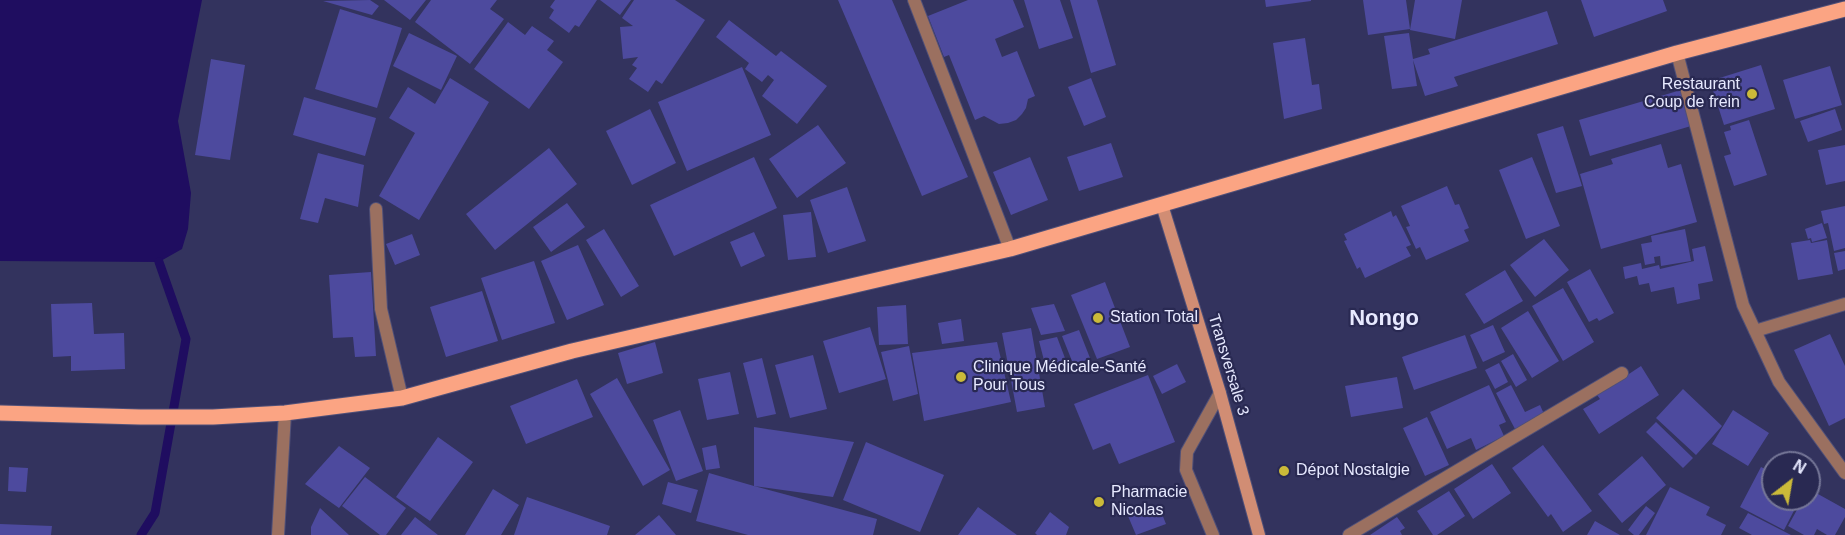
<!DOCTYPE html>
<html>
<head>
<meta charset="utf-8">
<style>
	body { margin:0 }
	#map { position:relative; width:1845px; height:535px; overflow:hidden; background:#33335e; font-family:Arial,sans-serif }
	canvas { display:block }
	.north { position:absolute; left:1761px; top:451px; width:60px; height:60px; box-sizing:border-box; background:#292952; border:2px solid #757697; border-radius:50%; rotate:31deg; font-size:16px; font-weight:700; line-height:24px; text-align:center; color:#e7e9ff }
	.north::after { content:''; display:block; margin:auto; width:21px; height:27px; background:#cbba39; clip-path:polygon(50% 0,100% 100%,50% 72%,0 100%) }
</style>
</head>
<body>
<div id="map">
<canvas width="1845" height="535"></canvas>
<div class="north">N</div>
</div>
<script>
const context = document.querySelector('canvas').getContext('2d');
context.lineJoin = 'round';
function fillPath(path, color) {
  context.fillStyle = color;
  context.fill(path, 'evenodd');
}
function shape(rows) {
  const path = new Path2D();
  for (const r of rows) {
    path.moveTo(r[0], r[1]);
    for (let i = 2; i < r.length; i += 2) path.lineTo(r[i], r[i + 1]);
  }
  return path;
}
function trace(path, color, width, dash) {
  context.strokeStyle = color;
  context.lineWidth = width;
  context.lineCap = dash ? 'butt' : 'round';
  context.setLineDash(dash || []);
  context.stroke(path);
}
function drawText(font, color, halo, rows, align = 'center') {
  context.font = font + ' Arial,sans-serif';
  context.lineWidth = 4.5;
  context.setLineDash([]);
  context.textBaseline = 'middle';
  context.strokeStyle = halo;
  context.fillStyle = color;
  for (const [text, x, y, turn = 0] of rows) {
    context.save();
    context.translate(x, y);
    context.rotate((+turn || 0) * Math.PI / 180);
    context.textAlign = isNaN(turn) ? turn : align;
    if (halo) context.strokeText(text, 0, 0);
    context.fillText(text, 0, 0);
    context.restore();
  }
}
fillPath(shape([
	[0,0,202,0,178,121,191,193,188,229,182,249,159,262,0,261]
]), '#1f0d60');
trace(shape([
	[141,535,155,513,186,339,159,262]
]), '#1f0d60', 9);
fillPath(shape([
	[370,0,379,6,372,15,323,1],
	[384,0,426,0,410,20],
	[431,0,497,0,490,9,504,19,470,64,415,22],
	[555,0,597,0,579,27,575,25,569,33,549,18,554,10,550,7],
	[600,0,631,0,620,15],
	[634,0,675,0,705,20,662,84,656,80,648,92,629,79,637,68,632,65,638,57,623,59,620,27,633,26,622,18],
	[838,0,892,0,968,177,922,196],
	[968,0,1013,0,1024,27,995,39,1002,57,1017,51,1035,96,1028,99,1026,108,1022,114,1016,120,1008,123,999,124,984,116,975,120,949,55,944,57,928,16],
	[1024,0,1060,0,1073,38,1039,49],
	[1070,0,1097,0,1116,65,1091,73],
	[1265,0,1311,0,1311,1,1266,7],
	[1363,0,1406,0,1410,29,1368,35],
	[1415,0,1462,0,1455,39,1410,30],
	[1581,0,1663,0,1667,11,1594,37],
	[340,9,402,28,377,108,315,89],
	[1547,11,1558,44,1454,77,1458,86,1425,96,1413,60,1417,86,1392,89,1384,36,1409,33,1413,59,1430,54,1428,49],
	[729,20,776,56,781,51,827,86,797,124,762,96,774,80,768,75,762,82,745,69,749,63,716,37],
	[508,22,525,35,532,26,554,41,547,50,563,62,529,109,474,69],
	[409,33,457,56,441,90,393,66],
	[1305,38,1312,85,1319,84,1322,109,1284,119,1273,43],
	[211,59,245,65,230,160,195,155],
	[1761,65,1775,109,1724,125,1710,81],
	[1830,66,1842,105,1795,119,1783,80],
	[742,67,771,135,687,171,658,102],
	[450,78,489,102,419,220,379,196,415,133,389,118,408,87,435,104],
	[1091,78,1106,117,1084,126,1068,87],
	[1681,90,1691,126,1590,156,1579,120],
	[304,97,376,118,365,156,293,135],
	[650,109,676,163,632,185,606,131],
	[1835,109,1842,130,1808,142,1800,121],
	[1749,120,1767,175,1734,186,1724,156,1731,154,1724,132,1731,130,1730,126],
	[818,125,846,163,797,198,769,159],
	[1563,126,1582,186,1556,193,1537,134],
	[1111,143,1123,177,1079,191,1067,157],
	[1661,144,1668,168,1681,164,1697,222,1601,249,1580,174,1613,164,1611,159],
	[1845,145,1845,181,1826,185,1818,150],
	[549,148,577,184,495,250,466,214],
	[318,153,364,165,358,207,325,198,318,223,300,219],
	[754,157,777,208,674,256,650,205],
	[1030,157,1048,200,1011,215,993,172],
	[1532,157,1560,226,1526,239,1499,170],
	[1447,186,1455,205,1459,204,1469,228,1464,230,1469,241,1426,260,1420,247,1416,249,1406,227,1410,226,1401,206],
	[847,187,866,241,828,253,810,200],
	[567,203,585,227,551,252,533,227],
	[1845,206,1845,248,1834,251,1828,223,1824,224,1821,211],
	[1391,211,1393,217,1396,215,1411,245,1406,247,1411,256,1365,278,1360,267,1357,269,1344,241,1347,240,1344,234],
	[811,212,816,257,788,260,783,215],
	[1822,223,1827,238,1812,242,1811,238,1808,239,1805,229],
	[604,229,639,286,621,297,586,240],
	[1685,229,1691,261,1661,266,1660,256,1654,257,1655,263,1645,265,1641,244,1652,242,1651,236],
	[754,232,765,256,741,267,730,242],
	[412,234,420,255,395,265,386,244],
	[1544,239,1569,270,1535,297,1510,265],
	[1810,240,1811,243,1827,240,1833,274,1798,280,1791,243],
	[578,245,604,305,567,320,541,261],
	[1705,246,1713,281,1698,284,1700,299,1677,304,1674,287,1651,292,1649,283,1639,285,1637,276,1625,279,1623,267,1641,263,1642,269,1659,265,1660,269,1694,261,1692,249],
	[1845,251,1845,269,1838,271,1834,253],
	[534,261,555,323,502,340,481,278],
	[1590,269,1614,313,1599,321,1597,318,1589,322,1567,282],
	[1505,270,1523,301,1484,324,1465,294],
	[371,272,376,356,355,357,353,337,333,338,329,275],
	[1105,282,1130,347,1097,359,1071,295],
	[1563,288,1594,342,1563,361,1532,306],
	[482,291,498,341,446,357,430,307],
	[92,303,94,334,124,333,125,369,71,371,71,356,53,357,51,304],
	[1054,304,1065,331,1041,335,1031,308],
	[906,305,908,344,879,345,877,307],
	[1528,311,1559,361,1532,378,1501,328],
	[961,319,964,341,942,344,938,323],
	[1493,325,1505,352,1483,362,1470,335],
	[870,327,886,379,839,393,823,341],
	[1031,328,1045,407,1017,412,1002,333],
	[1079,330,1090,358,1074,366,1062,336],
	[1830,334,1845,366,1845,418,1829,426,1794,350],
	[1465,335,1477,368,1414,390,1402,357],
	[1057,337,1068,366,1047,372,1039,341],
	[655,342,663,373,627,384,618,353],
	[997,342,1011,402,924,421,912,353],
	[909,346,918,394,893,401,881,352],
	[1513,354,1527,380,1516,387,1501,361],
	[813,355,827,409,790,418,775,365],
	[762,358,776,414,757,418,743,363],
	[1499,363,1508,382,1495,389,1485,370],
	[1177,364,1186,382,1162,394,1153,376],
	[1641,366,1659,395,1599,434,1583,409,1600,399,1597,395],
	[730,372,739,414,707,420,698,379],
	[1148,375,1175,442,1119,464,1110,443,1093,450,1074,404],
	[1397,377,1403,408,1351,417,1345,386],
	[617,378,670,470,643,486,590,394],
	[577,379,593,417,526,444,510,406],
	[1489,385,1506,422,1499,425,1504,436,1476,450,1471,438,1447,449,1430,412],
	[1511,385,1525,412,1540,405,1544,414,1515,429,1496,393],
	[1683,389,1722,426,1696,455,1656,418],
	[680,410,703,471,676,481,653,420],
	[1733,410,1769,433,1748,466,1712,444],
	[1427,417,1449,465,1425,476,1403,428],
	[1656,422,1693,458,1683,468,1646,432],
	[754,427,854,442,833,497,754,486,877,519,873,535,748,535,696,521,709,473,754,486],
	[438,437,473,462,430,521,396,497],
	[866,442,944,475,920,532,843,500],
	[716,445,720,468,706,470,702,448],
	[1543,445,1592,511,1563,532,1551,514,1548,517,1512,468],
	[339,446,370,468,339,508,305,484],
	[1642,456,1666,485,1622,523,1598,494],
	[1492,464,1511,493,1473,519,1454,489],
	[9,467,28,468,26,492,8,491],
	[1761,467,1773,473,1773,499,1800,499,1784,530,1740,507],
	[365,477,406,508,386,535,380,535,342,506],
	[668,482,698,490,691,513,662,504],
	[1670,487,1710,507,1706,515,1726,525,1721,535,1646,535],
	[493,489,519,505,501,535,465,535],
	[1809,489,1845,509,1845,517,1835,535,1827,535,1817,529,1814,535,1804,535,1788,526,1803,499,1809,499],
	[1449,491,1465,516,1437,535,1433,535,1417,511],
	[527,497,610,526,607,535,514,535],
	[1158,504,1166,524,1136,535,1128,516],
	[1646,506,1655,513,1639,535,1634,535,1628,530],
	[978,507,1017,535,958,535],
	[320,508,349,535,311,535,311,527],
	[1050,512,1069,527,1066,535,1037,535,1035,533],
	[1748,513,1791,535,1752,535,1739,528],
	[659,515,676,535,635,535],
	[415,517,438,535,401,535],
	[1397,517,1405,528,1400,531,1402,535,1370,535],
	[1595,521,1620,535,1587,535],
	[0,524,52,526,51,535,0,535]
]), '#4d4a9e');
const minor = shape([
	[914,0,1010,249],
	[1677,53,1743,305,1779,382,1845,473],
	[376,209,381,309,402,398],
	[1755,331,1845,304],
	[278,535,285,413],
	[1213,535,1186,470,1187,452,1220,393],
	[1349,535,1622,373]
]);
const secondary = shape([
	[1162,205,1220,393,1259,535]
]);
const primary = shape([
	[0,413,140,417,213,417,285,413,402,398,572,351,1010,249,1677,53,1845,9]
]);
trace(minor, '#505078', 14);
trace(secondary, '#505078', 14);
trace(primary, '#505078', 17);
trace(minor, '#9b7060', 12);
trace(secondary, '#d18d74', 12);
trace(primary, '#fba483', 15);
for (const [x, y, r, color] of [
	[1752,94,6,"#cbba39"],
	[1098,318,6,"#cbba39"],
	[961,377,6,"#cbba39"],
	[1284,471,6,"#cbba39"],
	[1099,502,6,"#cbba39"]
]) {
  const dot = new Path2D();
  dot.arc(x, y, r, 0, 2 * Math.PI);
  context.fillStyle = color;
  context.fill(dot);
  trace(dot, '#292952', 2);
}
drawText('16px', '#e7e9ff', '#292952', [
	["Restaurant",1740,85,"right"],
	["Coup de frein",1740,103,"right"],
	["Station Total",1110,318],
	["Clinique Médicale-Santé",973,368],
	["Pour Tous",973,386],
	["Dépot Nostalgie",1296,471],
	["Pharmacie",1111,493],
	["Nicolas",1111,511]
], 'left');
drawText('16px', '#e7e9ff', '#292952', [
	["Transversale 3",1228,365,73]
]);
drawText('bold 22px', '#e7e9ff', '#292952', [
	["Nongo",1384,319]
]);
</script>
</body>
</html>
